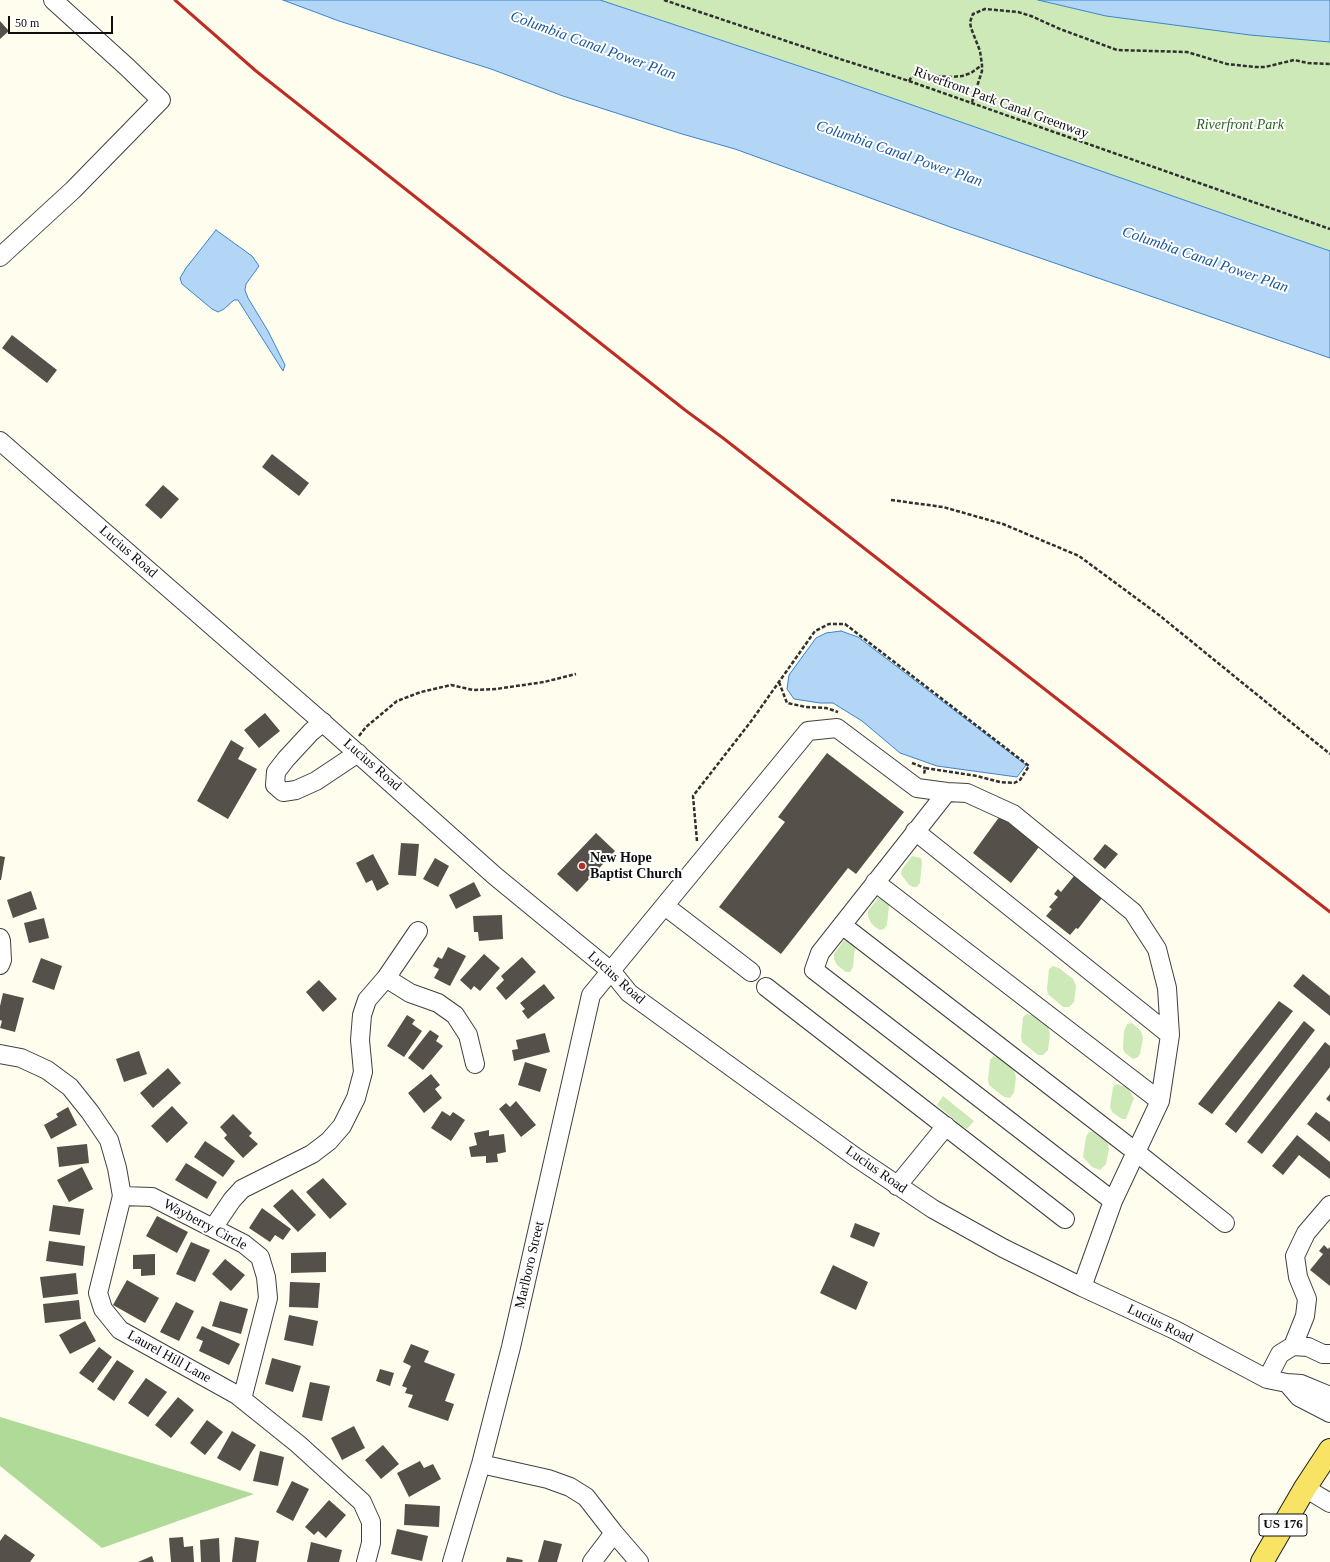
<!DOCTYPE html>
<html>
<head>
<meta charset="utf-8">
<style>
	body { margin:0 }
	#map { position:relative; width:1330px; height:1562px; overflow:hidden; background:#fffdee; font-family:Georgia,serif }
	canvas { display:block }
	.scale { position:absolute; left:8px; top:16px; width:105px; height:18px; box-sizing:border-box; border:2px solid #0e0e0e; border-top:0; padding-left:5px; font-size:12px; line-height:14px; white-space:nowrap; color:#0e0e0e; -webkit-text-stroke:3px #fff; paint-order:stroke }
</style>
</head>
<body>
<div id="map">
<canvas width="1330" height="1562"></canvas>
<div class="scale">50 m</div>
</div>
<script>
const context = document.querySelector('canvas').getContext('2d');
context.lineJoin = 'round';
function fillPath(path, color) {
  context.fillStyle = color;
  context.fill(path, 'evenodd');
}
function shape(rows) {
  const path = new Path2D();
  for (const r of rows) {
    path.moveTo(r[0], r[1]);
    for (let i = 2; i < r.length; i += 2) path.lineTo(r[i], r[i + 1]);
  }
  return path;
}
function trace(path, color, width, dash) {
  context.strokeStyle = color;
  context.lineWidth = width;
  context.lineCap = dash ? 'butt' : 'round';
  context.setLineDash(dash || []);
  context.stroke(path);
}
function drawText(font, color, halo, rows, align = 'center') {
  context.font = font + ' Georgia,serif';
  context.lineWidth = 4;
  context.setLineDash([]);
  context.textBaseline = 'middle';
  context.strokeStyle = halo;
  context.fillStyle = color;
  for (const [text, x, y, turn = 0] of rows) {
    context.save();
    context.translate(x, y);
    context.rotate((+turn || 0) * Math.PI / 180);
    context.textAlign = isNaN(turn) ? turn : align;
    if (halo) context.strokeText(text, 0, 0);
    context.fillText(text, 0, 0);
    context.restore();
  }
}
fillPath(shape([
	[600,0,1038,0,1106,16,1250,35,1330,42,1330,251,832,77],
	[912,856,921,858,922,863,920,883,917,887,913,887,909,885,901,874,902,869],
	[878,898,888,900,889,905,887,925,884,929,880,930,875,927,871,923,868,916,868,911],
	[844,940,854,943,855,947,853,967,850,972,846,972,842,969,837,965,834,959,834,954],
	[1053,966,1059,968,1073,979,1076,986,1074,1002,1069,1007,1063,1007,1048,994,1047,989,1049,969],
	[1027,1014,1033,1016,1048,1027,1050,1034,1048,1050,1043,1055,1038,1055,1022,1042,1021,1037,1023,1017],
	[1132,1023,1141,1031,1143,1038,1140,1054,1138,1057,1133,1059,1124,1052,1123,1048,1124,1031,1127,1024],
	[994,1056,999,1058,1014,1070,1016,1077,1014,1092,1010,1098,1004,1097,989,1085,988,1080,990,1060],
	[1116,1084,1127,1087,1134,1098,1126,1119,1122,1119,1116,1115,1112,1112,1110,1107,1113,1087],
	[943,1096,974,1121,967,1129,963,1127,937,1105],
	[1089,1132,1093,1132,1107,1142,1109,1149,1106,1164,1100,1170,1092,1167,1083,1157,1086,1137]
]), '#cde9b8');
fillPath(shape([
	[0,1417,254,1494,102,1548,0,1466]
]), '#afda97');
const water = shape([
	[283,0,600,0,832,77,1330,251,1330,358,953,228,735,149,682,134,563,96,491,69,339,21,283,0],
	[1038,0,1330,0,1330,42,1250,35,1106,16,1038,0],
	[216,230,252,256,259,266,246,284,245,290,248,298,268,331,285,365,283,371,238,300,234,300,224,309,218,312,212,309,182,284,180,278,186,268,216,230],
	[841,631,858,637,1026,765,1017,777,937,766,900,753,862,721,833,703,820,703,794,699,787,689,789,675,816,638,826,633,841,631]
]);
fillPath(water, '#b3d6f6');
trace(water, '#3a84cd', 1);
fillPath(shape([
	[0,21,9,31,0,39],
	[12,335,57,370,47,383,2,348],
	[272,454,309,483,299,496,262,467],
	[163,485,179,499,161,519,145,505],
	[265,713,280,731,259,748,244,730],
	[231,740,244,748,238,759,257,769,228,819,197,801],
	[827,753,904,812,856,874,848,868,781,954,719,907,785,822,778,817],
	[1000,816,1039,847,1011,883,973,853],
	[596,833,615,851,577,892,557,874],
	[401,843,419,844,416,876,398,875],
	[1105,844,1118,854,1105,869,1093,859],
	[373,854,389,884,377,891,372,880,366,883,356,863],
	[0,856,5,857,1,880,0,880],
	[435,858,449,866,438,887,423,879],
	[1074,876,1102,898,1078,929,1076,928,1070,935,1046,916,1052,909,1049,907,1058,897,1054,894,1058,889,1061,892],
	[474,882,481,896,456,909,449,895],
	[31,891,37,909,13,918,7,900],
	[502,915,503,939,479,941,478,932,474,932,473,916],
	[44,918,49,938,29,943,24,923],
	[448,947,466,956,450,986,434,978,439,969,433,966,438,957,442,959],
	[484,954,500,968,480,991,474,986,471,990,460,980],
	[522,957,536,972,506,1000,496,988,504,980,501,976],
	[41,958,62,966,54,990,32,982],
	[1303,974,1330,996,1330,1016,1293,986],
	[319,980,337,999,323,1012,306,992],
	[544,984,555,998,528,1019,522,1011,525,1009,520,1003],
	[3,993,24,998,15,1032,0,1028,2,1021,0,1020,0,1006],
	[1279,1001,1293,1011,1212,1114,1198,1104],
	[407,1015,415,1020,412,1024,422,1031,404,1057,387,1046],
	[1304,1021,1315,1030,1236,1133,1225,1124],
	[430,1030,439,1036,436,1041,443,1046,423,1070,408,1058],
	[545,1033,550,1052,514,1061,512,1050,518,1049,516,1040],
	[1325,1042,1330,1046,1330,1067,1262,1154,1247,1142],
	[139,1051,147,1074,124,1082,116,1059],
	[525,1062,547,1069,540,1092,518,1085],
	[168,1068,181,1083,153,1108,140,1093],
	[431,1074,440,1085,435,1089,442,1098,424,1113,408,1093],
	[1330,1094,1330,1102,1326,1099],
	[516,1101,536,1125,521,1137,499,1109,506,1103,510,1107],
	[172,1106,188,1123,167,1143,151,1126],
	[68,1107,77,1125,51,1139,44,1125,58,1117,56,1114],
	[442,1111,450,1116,453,1112,465,1120,451,1141,431,1128],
	[1316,1112,1330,1122,1330,1142,1307,1124],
	[233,1114,252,1133,249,1136,258,1144,243,1158,224,1138,227,1135,220,1127],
	[489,1130,489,1136,504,1134,506,1152,497,1154,498,1162,486,1163,486,1156,471,1157,469,1147,477,1145,474,1133],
	[1297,1135,1330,1162,1330,1179,1299,1155,1283,1175,1272,1166],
	[205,1141,235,1161,223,1177,194,1157],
	[87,1144,89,1163,59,1167,57,1147],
	[186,1163,217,1182,207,1199,175,1180],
	[82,1167,93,1189,69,1202,57,1180],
	[323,1178,347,1204,330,1219,306,1192],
	[292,1189,316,1215,298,1232,273,1206],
	[53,1205,84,1209,80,1235,49,1231],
	[262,1208,291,1229,283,1240,275,1235,270,1242,249,1228],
	[157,1216,188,1232,177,1253,146,1236],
	[855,1223,880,1233,874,1247,850,1237],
	[49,1241,85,1246,83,1266,46,1261],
	[191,1242,210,1250,195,1282,176,1274],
	[1324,1245,1328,1249,1330,1247,1330,1286,1310,1270,1323,1254,1319,1251],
	[326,1252,326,1272,291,1273,291,1253],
	[155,1254,155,1275,141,1276,141,1269,133,1269,133,1255],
	[225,1259,245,1275,231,1291,212,1274],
	[833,1265,868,1282,856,1310,820,1293],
	[76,1273,78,1294,43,1298,40,1277],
	[127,1280,159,1298,145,1323,113,1305],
	[290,1282,320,1283,318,1308,289,1307],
	[79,1300,81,1319,45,1323,43,1304],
	[220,1301,248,1309,241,1334,212,1326],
	[176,1302,194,1311,179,1341,160,1332],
	[289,1315,318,1321,313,1346,284,1340],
	[85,1321,96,1341,70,1354,59,1335],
	[202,1326,240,1344,229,1365,199,1351,203,1341,196,1338],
	[411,1344,429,1351,424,1362,455,1374,445,1401,454,1404,448,1421,408,1407,413,1395,405,1393,407,1388,402,1386,411,1366,403,1362],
	[99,1347,112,1357,93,1383,79,1373],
	[272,1358,301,1366,293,1392,265,1384],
	[117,1360,134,1371,114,1401,97,1389],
	[380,1369,394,1373,390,1386,376,1381],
	[146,1378,167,1392,148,1417,128,1403],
	[310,1382,330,1386,322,1421,302,1417],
	[178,1397,194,1410,171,1438,155,1425],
	[207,1420,223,1432,205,1455,190,1443],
	[354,1426,365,1448,342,1460,331,1438],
	[232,1431,256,1445,240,1471,217,1458],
	[383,1445,399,1464,381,1479,365,1460],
	[260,1451,284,1457,278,1486,253,1481],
	[420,1461,424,1468,433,1464,441,1479,409,1497,397,1473],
	[292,1481,309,1489,293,1521,276,1512],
	[329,1500,346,1515,326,1538,318,1531,314,1535,305,1527],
	[405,1504,440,1506,439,1527,404,1525],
	[397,1529,428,1536,422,1561,391,1554],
	[5,1534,35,1555,30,1562,0,1562,0,1541],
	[183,1537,184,1547,193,1546,194,1562,171,1562,169,1538],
	[235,1537,259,1541,256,1562,232,1562],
	[219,1538,220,1562,201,1562,200,1540],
	[544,1540,562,1544,557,1562,538,1562],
	[311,1542,342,1550,339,1562,307,1562],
	[152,1556,154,1562,138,1562],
	[507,1557,523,1560,522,1562,506,1562]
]), '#56504a');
const minor = shape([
	[0,257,73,190,161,100,127,67,53,0],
	[0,441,329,728,495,876,612,972,629,993,854,1156,933,1209,1003,1248,1082,1287,1175,1330,1267,1379,1287,1383,1301,1384,1330,1396],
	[323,722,311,732,286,759,276,772,275,785,283,792,296,790,316,781,358,753],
	[947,792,820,953,814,970,1113,1201],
	[915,831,1170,1035],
	[875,882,1160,1101],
	[665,906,751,972],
	[842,925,1136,1152,1225,1223],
	[0,938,1,941,2,960,0,965],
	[386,978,410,993,438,1003,455,1015,468,1035,475,1064],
	[766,987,1065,1219],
	[0,1054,21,1058,47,1070,70,1087,90,1112,109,1140,117,1168,122,1196,98,1293,103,1309,120,1330,237,1395,298,1444,362,1502,371,1522,371,1543,366,1562],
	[897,1186,946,1126],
	[122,1196,152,1197,244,1244,260,1257,266,1277,268,1298,242,1399],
	[213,1228,232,1200,242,1189,312,1154,329,1141,342,1126,356,1098,363,1072,360,1040,362,1015,367,1000,386,978,418,931],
	[1293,1346,1305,1316,1307,1299,1298,1277,1295,1256,1306,1233,1330,1205],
	[1267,1379,1280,1354,1293,1346,1308,1347,1323,1354,1330,1354],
	[1287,1383,1299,1397,1330,1413],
	[481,1464,548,1479,570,1487,586,1497,614,1533,639,1562],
	[1305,1488,1330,1503],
	[452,1562,481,1464,511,1347,591,995,808,731,837,728,917,788,947,792,967,793,1013,814,1133,912,1157,949,1167,988,1170,1035,1160,1101,1113,1201,1082,1287],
	[592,1562,614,1533]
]);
const major = shape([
	[1262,1562,1305,1488,1330,1450]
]);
trace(minor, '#414141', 20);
trace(major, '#1f1f1f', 24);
trace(shape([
	[664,0,840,59,909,81,1330,229],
	[909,81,912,76,918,75,951,77,962,76,971,73,982,65],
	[972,102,982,71,982,65,980,51,971,28,970,22,973,14,985,9,1018,12,1031,16,1060,29,1117,50,1187,52,1227,64,1255,67,1265,67,1294,60,1308,63,1330,64],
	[891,500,943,507,1003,524,1079,556,1159,615,1330,754],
	[779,682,787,703,806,707,826,708,838,712],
	[359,736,366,727,397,701,421,692,451,685,473,690,496,689,544,682,576,674],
	[912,763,925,768],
	[697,841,693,796,752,720,815,631,829,624,845,624,1029,766,1020,780,1014,783,1000,782,977,776,925,768,924,775]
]), '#303030', 2.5, [4, 2]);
trace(minor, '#fff', 18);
trace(major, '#f8e365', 22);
trace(shape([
	[175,0,256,71,685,410,723,438,1330,912]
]), '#be2d25', 3);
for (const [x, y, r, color] of [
	[582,866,4,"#be2d25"]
]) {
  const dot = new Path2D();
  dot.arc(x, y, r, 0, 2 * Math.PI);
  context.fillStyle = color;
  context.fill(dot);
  trace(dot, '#fff', 1.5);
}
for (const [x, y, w] of [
	[1283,1525,48]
]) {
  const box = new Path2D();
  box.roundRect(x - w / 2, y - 11, w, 22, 3);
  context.fillStyle = '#fff';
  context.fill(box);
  trace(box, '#0e0e0e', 1);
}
drawText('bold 13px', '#0e0e0e', null, [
	["US 176",1283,1525]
]);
drawText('14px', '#0e0e0e', '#fff', [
	["Riverfront Park Canal Greenway",1001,103,20],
	["Lucius Road",128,552,41],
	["Lucius Road",372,765,41],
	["Lucius Road",616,978,42],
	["Lucius Road",876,1170,35],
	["Wayberry Circle",205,1225,28],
	["Marlboro Street",530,1265,-77],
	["Lucius Road",1160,1324,26],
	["Laurel Hill Lane",169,1357,29]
]);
drawText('italic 14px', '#25661e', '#fff', [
	["Riverfront Park",1240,125]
]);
drawText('bold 14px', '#0e0e0e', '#fff', [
	["New Hope",590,858],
	["Baptist Church",590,874]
], 'left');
drawText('italic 15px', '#1656a0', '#fff', [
	["Columbia Canal Power Plan",593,46,20],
	["Columbia Canal Power Plan",899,154,19],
	["Columbia Canal Power Plan",1205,260,19]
]);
</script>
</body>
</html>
